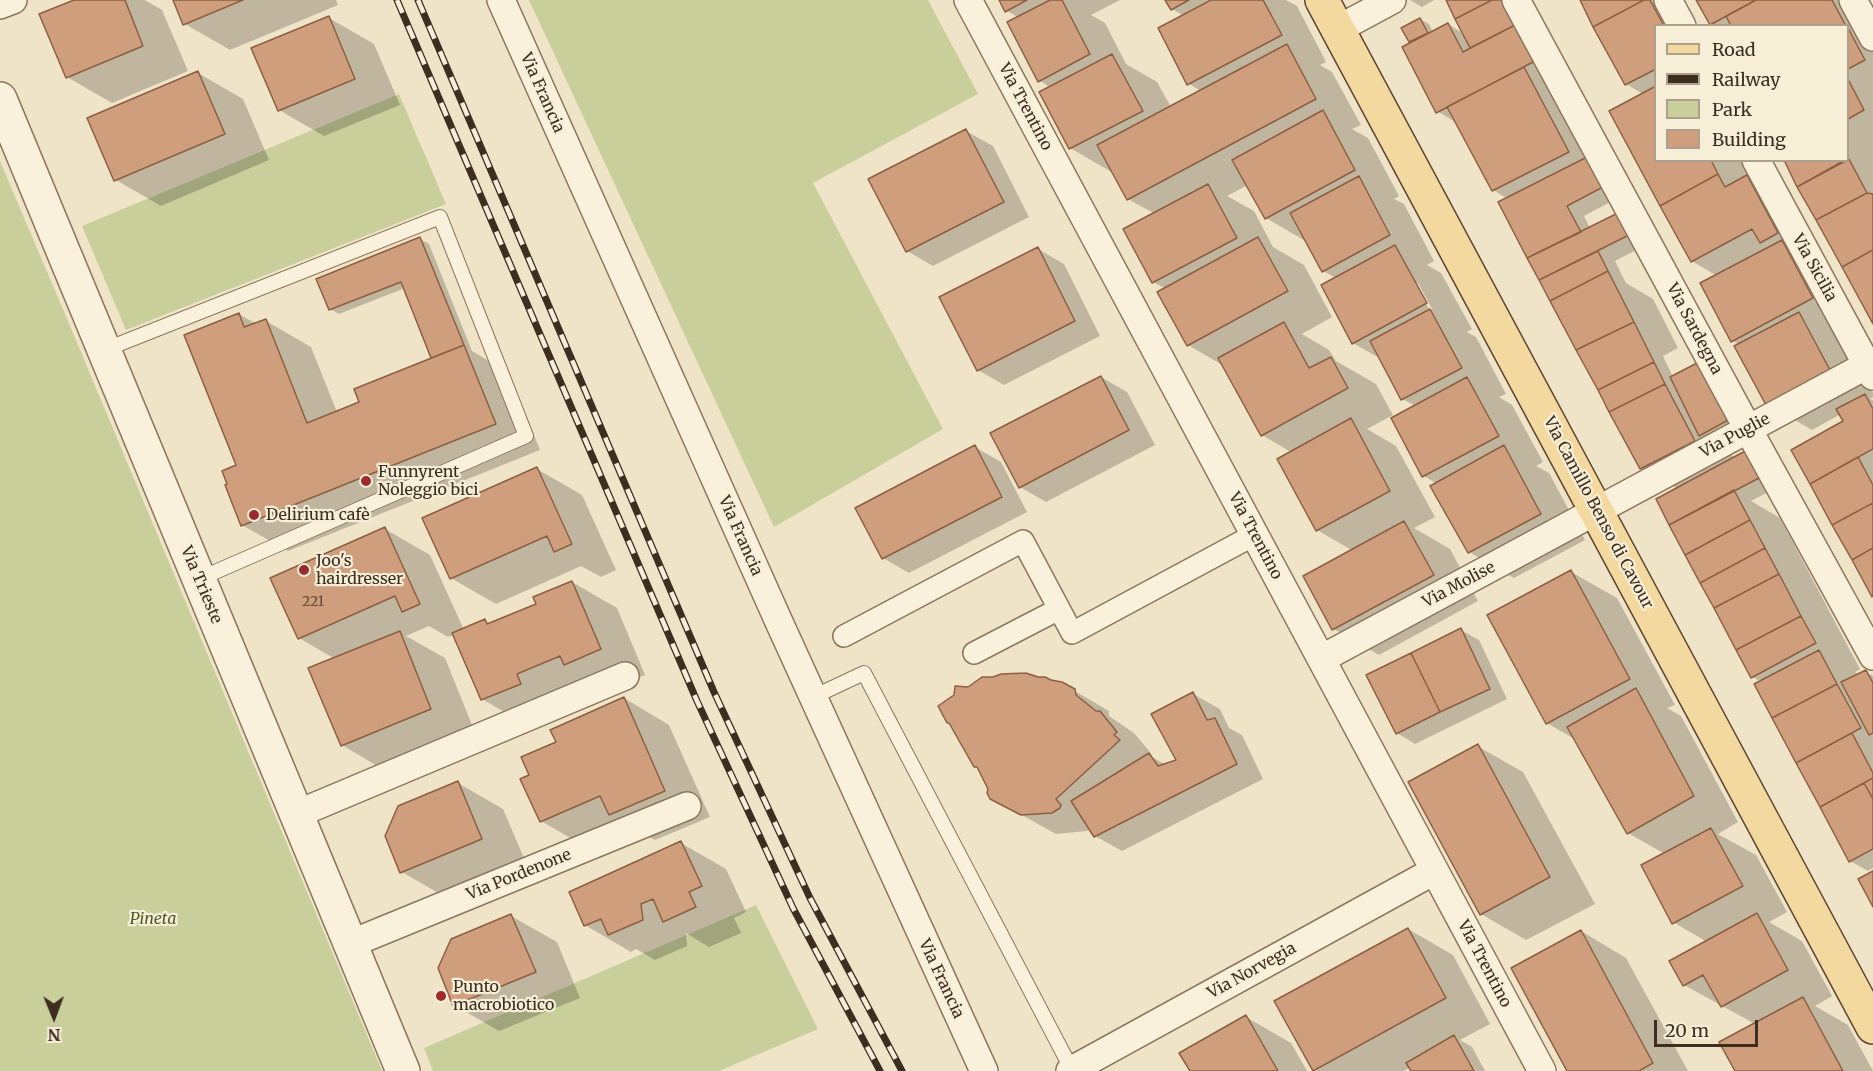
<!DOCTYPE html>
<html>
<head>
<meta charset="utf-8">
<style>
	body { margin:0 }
	#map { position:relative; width:1873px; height:1071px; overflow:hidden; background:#f0e4c8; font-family:Merriweather,serif }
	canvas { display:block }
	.legend { position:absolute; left:1654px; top:24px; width:195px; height:138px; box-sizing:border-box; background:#f7eed8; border:2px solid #ada18e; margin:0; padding:8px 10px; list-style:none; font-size:18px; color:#3d2e20 }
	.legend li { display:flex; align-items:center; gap:12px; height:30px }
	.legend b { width:30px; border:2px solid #ada18e }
	.north { position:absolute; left:24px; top:987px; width:60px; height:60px; -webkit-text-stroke:4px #f7eed8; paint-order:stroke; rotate:179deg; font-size:16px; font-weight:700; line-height:24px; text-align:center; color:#3d2e20 }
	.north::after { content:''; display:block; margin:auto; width:21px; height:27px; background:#3d2e20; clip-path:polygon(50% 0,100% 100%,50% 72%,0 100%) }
	.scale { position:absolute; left:1654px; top:1020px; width:104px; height:27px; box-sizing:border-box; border:3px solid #3d2e20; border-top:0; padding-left:8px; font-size:18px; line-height:21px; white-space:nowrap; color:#3d2e20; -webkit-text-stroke:4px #f7eed8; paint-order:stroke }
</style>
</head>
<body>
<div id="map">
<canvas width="1873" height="1071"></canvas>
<ul class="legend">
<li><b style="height:8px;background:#f3d9a0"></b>Road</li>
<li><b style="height:8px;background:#3d2e20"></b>Railway</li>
<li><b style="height:16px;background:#c9cf9b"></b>Park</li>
<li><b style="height:16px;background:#cf9f7d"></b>Building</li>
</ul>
<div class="north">N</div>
<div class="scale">20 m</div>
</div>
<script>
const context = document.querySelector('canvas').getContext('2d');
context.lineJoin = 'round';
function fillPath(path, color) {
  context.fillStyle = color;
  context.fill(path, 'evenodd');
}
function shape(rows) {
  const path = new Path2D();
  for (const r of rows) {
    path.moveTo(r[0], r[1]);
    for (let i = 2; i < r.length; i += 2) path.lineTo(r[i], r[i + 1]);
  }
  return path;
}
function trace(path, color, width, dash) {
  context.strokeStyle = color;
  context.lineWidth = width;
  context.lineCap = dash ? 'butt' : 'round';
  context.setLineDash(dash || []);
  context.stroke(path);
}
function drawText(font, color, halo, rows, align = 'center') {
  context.font = font + ' Merriweather,serif';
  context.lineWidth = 4.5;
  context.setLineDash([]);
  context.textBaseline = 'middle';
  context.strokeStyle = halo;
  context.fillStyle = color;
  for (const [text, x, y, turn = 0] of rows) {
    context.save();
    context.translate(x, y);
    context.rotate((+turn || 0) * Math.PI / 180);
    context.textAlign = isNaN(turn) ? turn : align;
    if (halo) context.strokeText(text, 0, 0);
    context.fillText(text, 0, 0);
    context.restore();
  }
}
fillPath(shape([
	[529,0,928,0,978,94,813,183,943,429,774,527],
	[399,94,446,204,126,330,82,226],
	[0,161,73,333,382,1071,0,1071],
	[756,905,818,1029,719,1071,433,1071,424,1048]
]), '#c9cf9b');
fillPath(shape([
	[78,0,145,0,162,10,188,71,112,103,67,77],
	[174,0,336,0,338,5,230,50,185,24],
	[1001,0,1120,0,1091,15,1105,23,1126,64,1157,82,1171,107,1201,91,1189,84,1160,28,1184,16,1172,9,1167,0,1286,0,1297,6,1326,62,1320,65,1332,72,1361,125,1352,129,1368,138,1399,196,1394,199,1404,204,1434,261,1427,265,1441,273,1472,329,1467,332,1476,337,1506,394,1499,397,1512,405,1543,462,1536,466,1549,473,1585,540,1514,578,1469,552,1437,484,1424,476,1416,406,1402,399,1381,359,1353,343,1336,278,1323,271,1307,242,1266,218,1248,185,1227,196,1254,211,1273,247,1304,265,1332,317,1302,334,1329,350,1336,361,1376,384,1393,415,1367,429,1396,446,1435,517,1414,528,1450,549,1478,601,1379,655,1334,629,1353,551,1317,530,1291,452,1262,435,1224,366,1188,345,1166,289,1153,282,1155,214,1128,199,1115,174,1070,148,1051,88,1039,80,1019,18,1006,10],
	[1415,283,1418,283,1432,309,1430,311],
	[1410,0,1434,0,1422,7],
	[1448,0,1513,0,1533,37,1560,53,1579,88,1569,93,1620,197,1584,216,1590,228,1618,214,1646,245,1615,261,1626,283,1653,299,1678,348,1663,356,1673,377,1747,429,1725,441,1734,459,1778,487,1751,501,1780,518,1860,669,1855,672,1859,675,1866,672,1873,676,1873,868,1868,871,1850,861,1756,685,1762,682,1752,677,1678,489,1641,468,1500,203,1508,199,1493,190,1457,123,1437,111,1413,43,1410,41,1420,19,1429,24,1433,32,1448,24,1466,35],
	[1580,0,1681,0,1694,26,1656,26,1656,160,1749,160,1743,164,1873,393,1873,397,1870,399,1873,400,1873,595,1845,422,1841,414,1812,430,1767,404,1740,345,1733,341,1717,276,1692,261,1611,111,1643,94,1626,84],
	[1697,0,1855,0,1873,34,1873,321,1785,160,1848,160,1848,26,1713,26,1711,24],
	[329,18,374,44,400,105,324,136,279,110],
	[198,73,243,99,269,160,161,206,116,180],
	[966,131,993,146,1029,217,933,266,907,251],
	[420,239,429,244,472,351,509,373,540,450,288,551,242,525,238,466,239,314,256,324,266,321,311,347,337,412,361,403,433,359,405,288,339,314,330,309],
	[1038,249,1064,264,1100,336,1004,385,978,370],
	[1101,377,1127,392,1155,445,1046,502,1020,487],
	[975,447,1001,462,1027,512,909,573,883,558],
	[537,469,582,495,616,570,601,577,581,566,496,604,451,578],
	[385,529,430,555,464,630,485,620,491,624,538,604,572,582,617,608,645,675,527,725,482,699,454,635,448,637,429,626,406,636,445,658,476,735,387,772,342,745,335,659,299,638],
	[1571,572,1617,598,1675,705,1667,708,1681,716,1738,822,1718,834,1756,855,1787,912,1769,922,1802,941,1832,996,1815,1006,1848,1025,1873,1071,1737,1071,1755,1024,1684,985,1707,942,1673,922,1665,854,1628,833,1576,740,1547,723],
	[1461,630,1479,640,1507,699,1415,744,1397,733],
	[1061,683,1109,711,1109,716,1134,733,1150,752,1147,754,1166,765,1178,761,1193,694,1220,709,1229,728,1242,735,1263,779,1122,851,1095,836,1090,829,1087,831,1056,834,991,798,989,788,980,769,975,766],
	[624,698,669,725,710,817,655,840,632,827,586,847,541,821,531,775,558,743],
	[1477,746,1523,772,1595,904,1526,940,1481,914,1410,783],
	[458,783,503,809,527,865,447,898,402,872,386,836],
	[681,843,726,869,746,912,734,918,741,933,709,947,686,933,687,946,655,960,636,949,631,952,585,925,570,892],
	[511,916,557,942,580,998,499,1031,454,1005],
	[1408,929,1453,955,1490,1024,1460,1040,1472,1047,1485,1071,1413,1071,1411,1067,1404,1071,1317,1071,1314,1069],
	[1581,931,1626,958,1688,1071,1569,1071],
	[1246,1017,1291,1043,1307,1071,1191,1071]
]), '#0003');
const building = shape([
	[74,0,125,0,143,46,66,78,39,14,74,0],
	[173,0,243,0,183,25,173,0],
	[999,0,1027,0,1005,12,999,0],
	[1050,0,1062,0,1090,54,1038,82,1007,22,1050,0],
	[1165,0,1189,0,1171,10,1165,0],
	[1211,0,1263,0,1282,35,1187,85,1158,28,1211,0],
	[1446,0,1492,0,1455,19,1446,0],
	[1492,0,1502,0,1515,25,1470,48,1455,19,1492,0],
	[1580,0,1644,0,1593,27,1580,0],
	[1644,0,1650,0,1664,26,1656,26,1656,69,1625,85,1593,27,1644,0],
	[1696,0,1756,0,1710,25,1696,0],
	[1756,0,1832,0,1846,26,1731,26,1726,16,1756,0],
	[329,16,355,79,278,111,251,48,329,16],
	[1420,18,1428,33,1409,42,1401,28,1420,18],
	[1448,23,1463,52,1515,25,1535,61,1436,113,1402,47,1448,23],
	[1848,28,1865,60,1848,69,1848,28],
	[1287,44,1316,99,1127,200,1097,145,1287,44],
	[1112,54,1143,111,1069,149,1039,92,1112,54],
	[1524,67,1569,152,1492,191,1447,107,1524,67],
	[198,71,225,134,114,181,87,118,198,71],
	[1848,79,1864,110,1848,119,1848,79],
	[1656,86,1656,160,1711,160,1718,174,1660,206,1609,111,1656,86],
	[1323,110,1355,170,1265,219,1232,160,1323,110],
	[966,129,1004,202,906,252,868,179,966,129],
	[1587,157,1603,187,1567,206,1581,232,1527,258,1498,202,1587,157],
	[1849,159,1867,193,1816,220,1797,187,1849,159],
	[1784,160,1845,160,1797,187,1784,160],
	[1718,174,1725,187,1747,175,1778,233,1760,243,1752,229,1691,262,1660,206,1718,174],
	[1359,176,1390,235,1322,272,1290,213,1359,176],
	[1208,184,1237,238,1152,283,1123,229,1208,184],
	[1867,193,1873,194,1873,250,1842,267,1816,220,1867,193],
	[1618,213,1629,235,1539,280,1527,258,1618,213],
	[420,237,464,345,431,358,401,282,329,310,316,279,420,237],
	[1258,237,1288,291,1187,346,1157,292,1258,237],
	[1782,240,1813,298,1731,342,1700,283,1782,240],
	[1395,245,1427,303,1352,344,1321,285,1395,245],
	[1038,247,1075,321,977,371,939,297,1038,247],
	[1873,250,1873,324,1842,267,1873,250],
	[1598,251,1608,271,1550,301,1539,280,1598,251],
	[1608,271,1634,322,1576,350,1550,301,1608,271],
	[1430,309,1462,368,1401,400,1370,341,1430,309],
	[1799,312,1830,370,1766,405,1734,346,1799,312],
	[239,313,244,327,266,319,307,423,359,402,354,389,464,345,496,424,241,526,225,485,227,484,222,471,236,465,184,335,239,313],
	[1284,322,1309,368,1331,357,1348,388,1261,436,1218,358,1284,322],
	[1634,322,1654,362,1598,390,1576,350,1634,322],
	[1654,362,1665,384,1609,412,1598,390,1654,362],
	[1699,362,1730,419,1699,436,1670,377,1699,362],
	[1101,376,1129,430,1019,488,990,433,1101,376],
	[1467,377,1499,436,1422,477,1391,418,1467,377],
	[1665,384,1695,441,1640,469,1609,412,1665,384],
	[1865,394,1873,409,1873,449,1810,484,1791,450,1843,421,1836,409,1865,394],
	[1351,418,1390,491,1316,531,1277,459,1351,418],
	[975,445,1002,497,882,559,855,508,975,445],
	[1504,445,1541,514,1468,553,1430,486,1504,445],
	[1747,450,1761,477,1669,525,1656,499,1747,450],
	[1858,457,1873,485,1873,503,1832,525,1810,484,1858,457],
	[537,467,572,544,554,552,547,536,450,579,422,518,537,467],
	[1734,490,1750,520,1685,555,1669,525,1734,490],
	[1873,503,1873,548,1852,560,1832,525,1873,503],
	[1750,520,1765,548,1700,583,1685,555,1750,520],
	[1404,521,1434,575,1332,630,1303,576,1404,521],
	[385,527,420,604,402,612,395,596,298,639,270,578,385,527],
	[1765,548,1779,574,1714,608,1700,583,1765,548],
	[1873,548,1873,596,1872,597,1852,560,1873,548],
	[1571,570,1630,679,1546,724,1487,615,1571,570],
	[1779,574,1801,616,1736,650,1714,608,1779,574],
	[572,581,601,649,564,665,560,656,517,674,521,684,481,700,452,633,485,619,487,624,536,604,533,597,572,581],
	[1801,616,1816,643,1751,678,1736,650,1801,616],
	[1461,628,1490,689,1440,712,1411,653,1461,628],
	[400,631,431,709,341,746,308,668,400,631],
	[1819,650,1837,684,1772,718,1754,684,1819,650],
	[1411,653,1440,712,1396,734,1366,675,1411,653],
	[1866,670,1873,683,1873,733,1869,735,1841,682,1866,670],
	[1026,673,1038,677,1045,677,1051,680,1062,682,1075,689,1076,695,1096,711,1100,711,1117,732,1114,735,1120,740,1056,799,1061,805,1060,808,1052,813,1021,815,990,799,987,793,988,789,977,767,974,767,949,723,947,723,938,706,954,695,955,686,968,687,982,677,993,677,1001,674,1026,673],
	[1837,684,1861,728,1796,763,1772,718,1837,684],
	[1636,688,1694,796,1627,834,1567,727,1636,688],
	[1193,692,1207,720,1215,718,1237,764,1094,837,1071,801,1149,753,1158,766,1176,760,1151,714,1193,692],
	[624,697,665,791,609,815,600,796,540,822,520,779,529,775,521,757,556,742,550,730,624,697],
	[1852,733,1873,773,1873,778,1820,807,1796,763,1852,733],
	[1478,744,1550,877,1480,915,1408,782,1478,744],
	[1873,778,1873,799,1864,783,1873,778],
	[458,781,482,839,400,873,385,836,398,806,458,781],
	[1864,783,1873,799,1873,849,1849,862,1820,807,1864,783],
	[1711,828,1743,886,1672,924,1641,865,1711,828],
	[681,841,702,886,689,892,696,907,663,922,653,899,641,904,643,920,608,935,601,919,584,926,569,892,681,841],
	[1873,871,1873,907,1858,879,1873,871],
	[1757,913,1788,970,1721,1007,1703,975,1683,986,1669,961,1757,913],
	[511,914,536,972,453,1006,438,968,451,939,511,914],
	[1408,928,1446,998,1313,1071,1274,1001,1408,928],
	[1581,930,1653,1063,1639,1071,1567,1071,1511,968,1581,930],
	[1803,997,1843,1071,1735,1071,1719,1042,1803,997],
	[1246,1015,1278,1071,1190,1071,1179,1053,1246,1015],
	[1454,1035,1474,1071,1411,1071,1406,1063,1454,1035]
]);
fillPath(building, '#cf9f7d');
trace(building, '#8d5f41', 1.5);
const service = shape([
	[104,350,440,217,526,436,199,579],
	[813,697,864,673,1072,1070]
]);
const pedestrian = shape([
	[844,636,1023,541,1072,633,1254,535],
	[974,653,1059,609]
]);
const minor = shape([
	[501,0,779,622,984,1071],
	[968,0,1542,1071],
	[1516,0,1748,429,1873,656],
	[1668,0,1682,26],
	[1853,0,1873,37],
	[0,5,13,0],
	[1338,29,1392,0],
	[1756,160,1873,376],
	[1321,659,1873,362],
	[297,814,625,676],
	[350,944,687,806],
	[1070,1071,1434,871]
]);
const tertiary = shape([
	[0,99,403,1071]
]);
const primary = shape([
	[1322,0,1873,1027]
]);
trace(service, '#8d765c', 16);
trace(pedestrian, '#8d765c', 24);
trace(minor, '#8d765c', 30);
trace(tertiary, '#8d765c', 36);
trace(primary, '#5b4430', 36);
trace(service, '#faf1dc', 14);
trace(pedestrian, '#faf1dc', 21);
trace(minor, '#faf1dc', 27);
trace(tertiary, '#faf1dc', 33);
trace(primary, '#f3d9a0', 33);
const rail = shape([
	[397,0,697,701,793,908,880,1071],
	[418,0,714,692,810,898,902,1071]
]);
trace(rail, '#3d2e20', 7);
trace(rail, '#f7eed8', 4.5, [14]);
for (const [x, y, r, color] of [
	[366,481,6,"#9e2a2b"],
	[254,515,6,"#9e2a2b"],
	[304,570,6,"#9e2a2b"],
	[441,996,6,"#9e2a2b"]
]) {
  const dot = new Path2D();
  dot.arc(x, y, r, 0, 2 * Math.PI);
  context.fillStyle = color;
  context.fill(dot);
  trace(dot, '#f7eed8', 2);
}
drawText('14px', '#624a37', null, [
	["221",313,602]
]);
drawText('16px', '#3d2e20', '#f7eed8', [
	["Via Francia",542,93,66],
	["Via Trentino",1025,107,62],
	["Via Sicilia",1814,268,61],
	["Via Sardegna",1694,329,62],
	["Via Puglie",1735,436,-28],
	["Via Camillo Benso di Cavour",1598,513,62],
	["Via Francia",740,536,66],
	["Via Trentino",1255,536,62],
	["Via Trieste",201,585,67],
	["Via Molise",1459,585,-28],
	["Via Pordenone",519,875,-22],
	["Via Trentino",1484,964,62],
	["Via Norvegia",1252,971,-29],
	["Via Francia",941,979,65]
]);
drawText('16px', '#3d2e20', '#f7eed8', [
	["Funnyrent",378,472],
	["Noleggio bici",378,490],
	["Delirium cafè",266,515],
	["Joo's",316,561],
	["hairdresser",316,579],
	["Punto",453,987],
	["macrobiotico",453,1005]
], 'left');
drawText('italic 16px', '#4d5a26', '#f7eed8', [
	["Pineta",153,919]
]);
</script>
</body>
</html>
